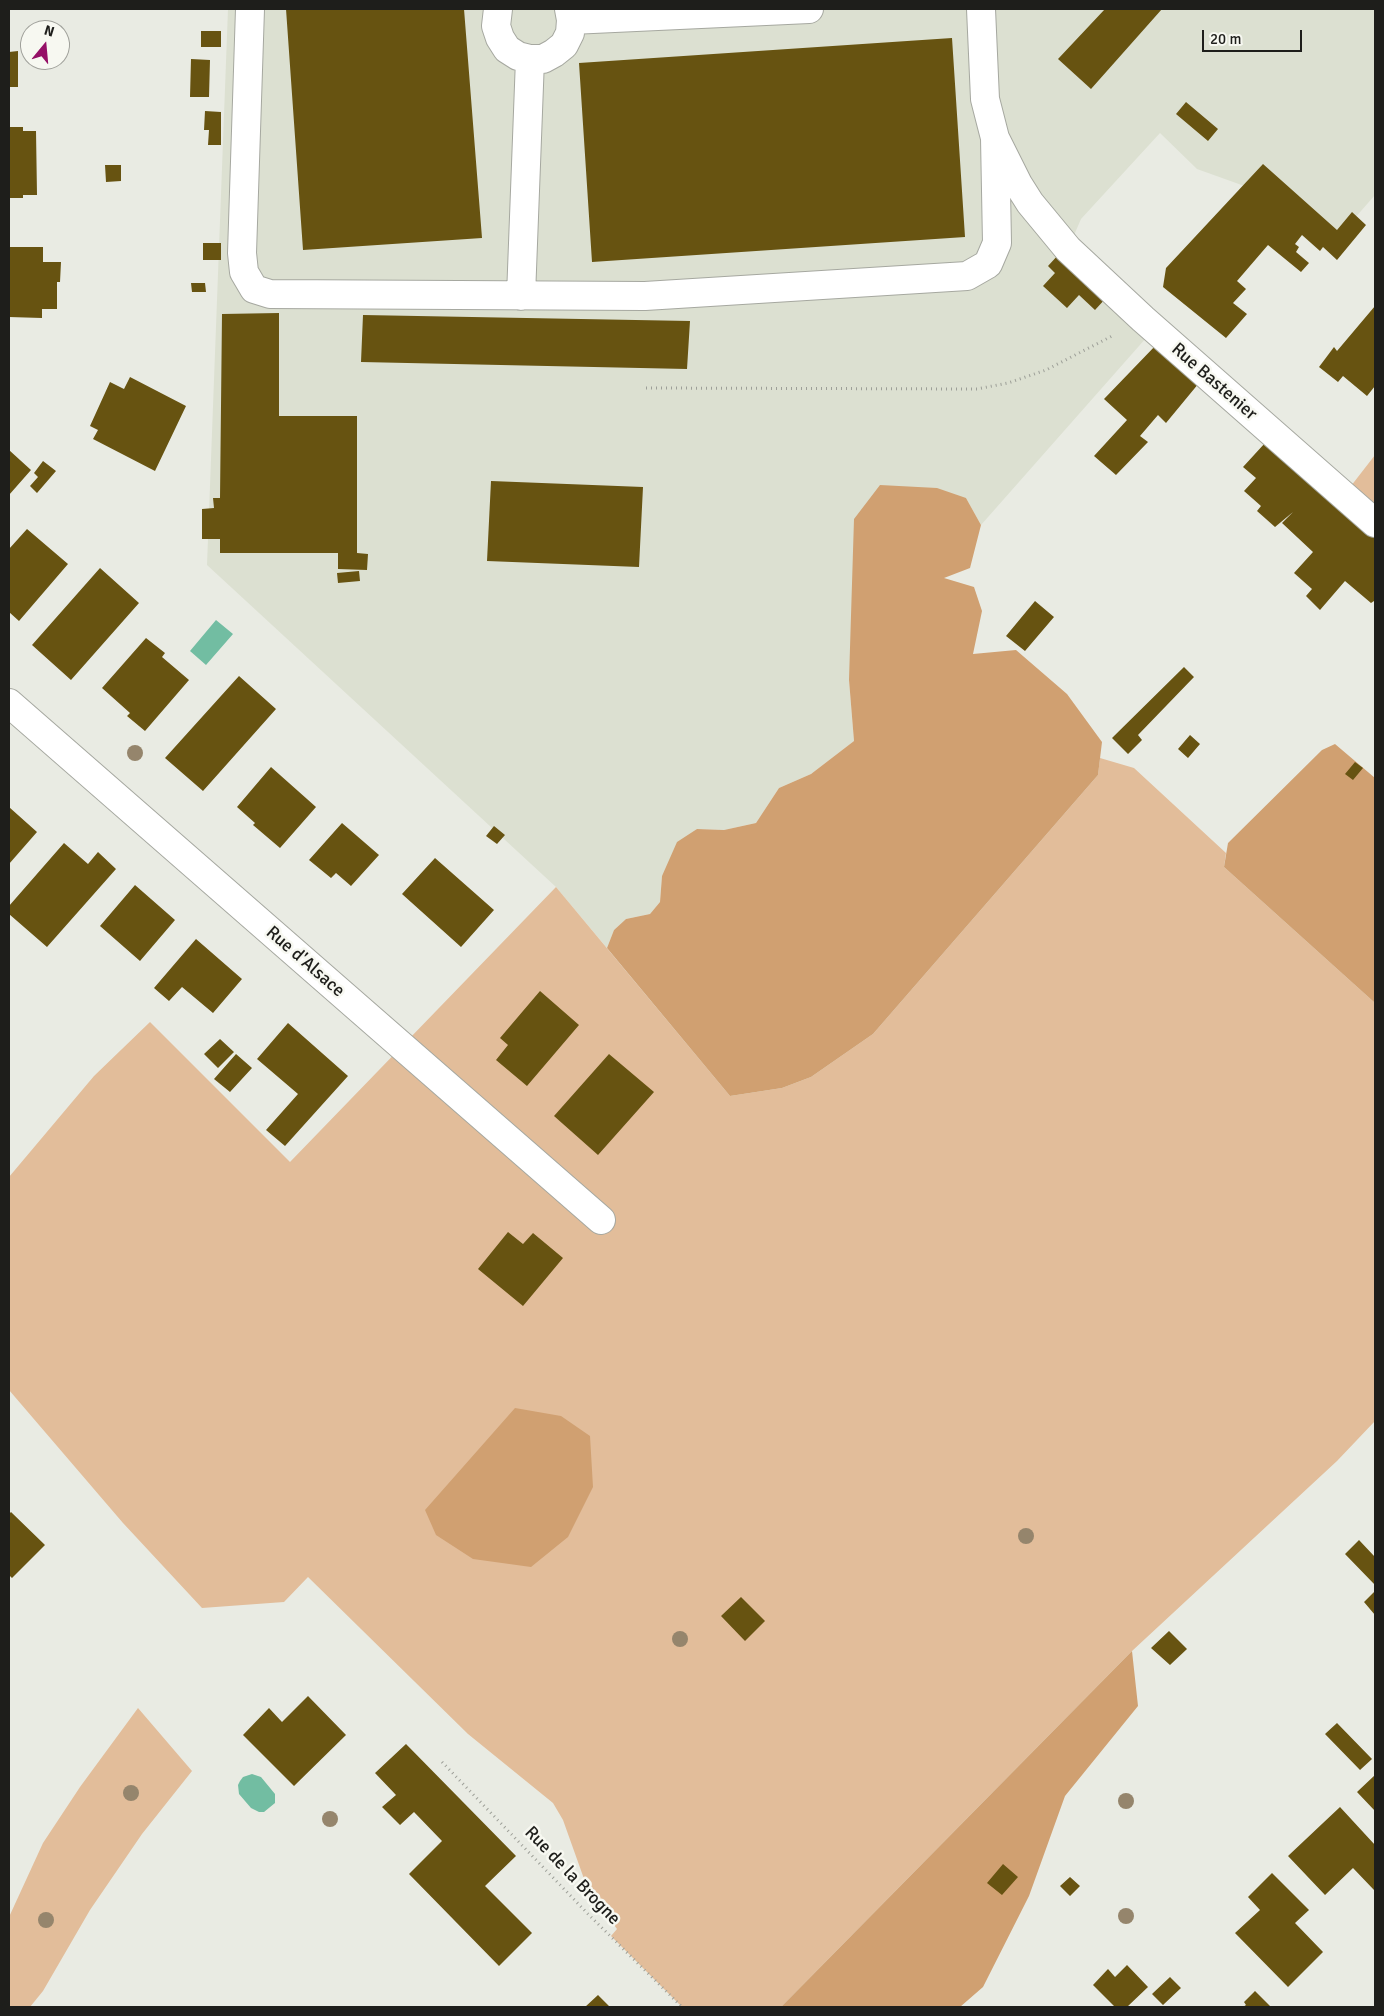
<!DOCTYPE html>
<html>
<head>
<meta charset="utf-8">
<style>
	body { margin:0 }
	#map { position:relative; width:1384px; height:2016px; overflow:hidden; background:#e9ebe3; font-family:Signika,sans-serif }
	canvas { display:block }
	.frame { position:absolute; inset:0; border:10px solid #1e1e1b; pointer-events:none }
	.north { position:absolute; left:20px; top:20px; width:50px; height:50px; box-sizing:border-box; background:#f7f8f1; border:1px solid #a0a19b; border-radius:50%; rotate:17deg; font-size:14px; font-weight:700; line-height:20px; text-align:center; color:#1e1e1b }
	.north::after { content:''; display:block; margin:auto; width:18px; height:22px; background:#951067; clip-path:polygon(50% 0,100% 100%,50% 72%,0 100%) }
	.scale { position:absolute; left:1202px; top:30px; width:100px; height:22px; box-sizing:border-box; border:2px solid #1e1e1b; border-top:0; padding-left:6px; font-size:15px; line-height:18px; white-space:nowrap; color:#1e1e1b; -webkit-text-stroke:4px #f7f8f1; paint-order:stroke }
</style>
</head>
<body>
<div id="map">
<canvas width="1384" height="2016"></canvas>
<div class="frame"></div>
<div class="north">N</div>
<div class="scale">20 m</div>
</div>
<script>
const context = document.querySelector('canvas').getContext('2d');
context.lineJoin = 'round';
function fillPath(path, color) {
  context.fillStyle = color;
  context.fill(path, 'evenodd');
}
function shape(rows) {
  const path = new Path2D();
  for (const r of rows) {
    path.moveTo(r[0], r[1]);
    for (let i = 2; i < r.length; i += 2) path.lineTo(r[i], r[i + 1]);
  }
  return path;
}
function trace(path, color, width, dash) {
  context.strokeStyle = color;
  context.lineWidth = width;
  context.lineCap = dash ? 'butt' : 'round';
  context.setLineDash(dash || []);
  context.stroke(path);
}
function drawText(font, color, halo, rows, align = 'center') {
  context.font = font + ' Signika,sans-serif';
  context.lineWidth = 5;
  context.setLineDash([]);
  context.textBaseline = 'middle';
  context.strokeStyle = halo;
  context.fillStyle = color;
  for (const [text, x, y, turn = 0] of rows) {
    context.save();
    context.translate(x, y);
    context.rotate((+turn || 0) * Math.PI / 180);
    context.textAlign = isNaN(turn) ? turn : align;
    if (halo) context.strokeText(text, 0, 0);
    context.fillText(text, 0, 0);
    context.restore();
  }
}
fillPath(shape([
	[228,9,1375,9,1375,195,1340,235,1275,197,1197,169,1160,133,1081,219,1068,249,1154,329,981,525,966,498,849,680,854,741,811,774,779,788,756,823,724,830,697,829,662,876,660,902,650,914,626,919,614,930,607,948,556,887,207,565]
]), '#dce0d1');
fillPath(shape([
	[1375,455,1375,523,1344,495],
	[1100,758,1134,768,1226,853,1224,867,1375,1003,1375,1421,1337,1461,1132,1651,781,2007,682,2007,611,1936,617,1929,588,1890,563,1820,553,1803,468,1734,308,1577,284,1602,202,1608,123,1523,9,1390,9,1177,94,1076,150,1022,290,1162,556,887,730,1096,782,1088,811,1077,873,1034,1098,775],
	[138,1708,192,1771,142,1834,90,1910,43,1991,30,2007,9,2007,9,1917,43,1843,80,1787]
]), '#e2bd9a');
fillPath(shape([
	[880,485,937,488,966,498,981,525,970,568,944,578,974,587,982,611,973,654,1016,650,1067,694,1102,742,1098,775,873,1034,811,1077,782,1088,730,1096,607,948,614,930,626,919,650,914,660,902,662,876,677,842,697,829,724,830,756,823,779,788,811,774,854,741,849,680,854,519],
	[1335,744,1375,778,1375,1003,1224,867,1228,843,1322,750],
	[515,1408,561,1416,590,1436,593,1487,568,1537,531,1567,473,1559,436,1535,425,1510],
	[1132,1651,1138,1706,1065,1796,1029,1896,983,1987,960,2007,781,2007]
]), '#d0a071');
fillPath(shape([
	[216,620,233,634,206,665,190,651],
	[252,1774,261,1777,275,1794,275,1803,264,1812,259,1812,251,1808,239,1794,238,1785,240,1781,243,1777]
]), '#72bda2');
fillPath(shape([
	[286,9,464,9,482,238,303,250],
	[1105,9,1162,9,1091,89,1058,59],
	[201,31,221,31,221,47,201,47],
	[952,38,965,237,592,262,579,63],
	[18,51,18,87,9,87,9,52],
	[191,59,210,60,209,97,190,97],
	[1186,102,1218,129,1208,141,1176,114],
	[205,111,221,112,221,145,208,145,209,130,204,130],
	[9,127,23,127,23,131,36,131,37,195,23,195,23,198,9,198],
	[1263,164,1337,230,1352,212,1366,225,1337,260,1323,247,1320,251,1302,235,1295,244,1299,247,1296,252,1309,263,1301,272,1268,245,1237,281,1246,289,1233,303,1247,314,1226,338,1163,287,1166,268],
	[105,165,121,165,121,181,106,182],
	[203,243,221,243,221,260,203,260],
	[9,247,43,247,43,262,61,262,60,282,57,282,57,309,42,309,42,318,9,317],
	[1059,254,1106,298,1095,310,1079,295,1067,308,1043,286,1055,273,1048,266],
	[191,283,205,283,206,292,192,292],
	[1375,306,1375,386,1367,396,1343,376,1338,382,1319,367,1334,347,1337,351],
	[279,313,279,416,357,416,357,553,368,554,367,570,338,569,338,553,220,553,220,539,202,539,202,509,214,508,213,498,220,498,222,314],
	[363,315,690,321,687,369,361,362],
	[1157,344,1199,383,1166,423,1158,415,1140,436,1148,442,1116,475,1094,456,1127,420,1104,399],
	[130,377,186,406,155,471,93,439,98,430,90,426,110,382,124,389],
	[1265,443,1375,535,1375,603,1374,601,1371,603,1345,581,1320,610,1306,596,1312,589,1294,573,1313,552,1282,523,1293,512,1275,527,1257,511,1261,506,1244,491,1256,478,1243,467],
	[9,450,31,470,9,495],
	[43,461,56,471,37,493,30,486,38,477,34,473],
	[491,481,643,487,639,567,487,561],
	[27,529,68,564,19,621,9,612,9,549],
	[100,568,139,603,71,680,32,645],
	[359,571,360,581,338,583,337,573],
	[1035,601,1054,617,1025,651,1006,636],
	[146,638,165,653,162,657,189,680,145,731,127,716,130,713,102,688],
	[1184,667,1194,677,1138,735,1142,740,1128,754,1112,738],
	[239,676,276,709,203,791,165,758],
	[1190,735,1200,744,1188,758,1178,749],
	[1355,762,1363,768,1353,780,1345,774],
	[271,767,316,807,280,848,253,825,255,823,237,807],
	[9,807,37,832,9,864],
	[342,823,379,855,351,886,336,873,331,878,309,860],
	[494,826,505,835,497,844,486,836],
	[64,843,88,864,98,852,116,869,47,947,9,914,9,906],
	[435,858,494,910,461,947,402,894],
	[135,885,175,920,140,961,100,926],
	[196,939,242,979,213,1013,182,987,169,1001,154,988],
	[540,991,579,1025,527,1086,496,1060,508,1045,500,1038],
	[288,1023,348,1076,285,1146,266,1130,298,1094,257,1059],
	[220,1039,234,1052,218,1068,204,1054],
	[236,1054,252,1068,230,1092,214,1079],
	[609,1054,654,1092,598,1155,554,1116],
	[508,1232,523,1244,533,1233,563,1258,523,1306,478,1269],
	[11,1512,45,1545,12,1578,9,1575,9,1514],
	[1359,1540,1375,1557,1375,1585,1345,1554],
	[1375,1591,1375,1615,1364,1602],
	[741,1597,765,1621,745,1641,721,1616],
	[1169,1631,1187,1649,1170,1665,1151,1648],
	[308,1696,346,1735,294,1786,243,1735,269,1708,282,1722],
	[1337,1723,1372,1759,1360,1770,1325,1734],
	[406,1744,516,1856,485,1886,532,1933,499,1966,409,1874,442,1841,414,1812,400,1825,382,1807,396,1795,375,1773],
	[1375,1775,1375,1811,1357,1792],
	[1340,1807,1375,1845,1375,1888,1374,1890,1353,1868,1325,1895,1288,1856],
	[1003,1864,1018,1877,1002,1895,987,1883],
	[1272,1873,1309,1910,1295,1923,1323,1952,1288,1987,1235,1933,1260,1910,1248,1897],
	[1070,1877,1080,1886,1070,1896,1060,1886],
	[1127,1965,1148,1987,1127,2007,1115,2007,1093,1985,1108,1969,1115,1977],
	[1170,1977,1181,1988,1163,2005,1152,1994],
	[1255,1991,1271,2007,1243,2007,1246,2005,1244,2002],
	[598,1995,610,2007,585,2007]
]), '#675311');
const minor = shape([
	[250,9,242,253,244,272,254,289,270,294,645,296,967,276,988,264,997,243,995,138],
	[498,9,496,26,500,38,507,49,518,56,530,59,543,59,554,53,564,45,570,33,571,20,569,9],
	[981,9,985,99,995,138,1018,184,1030,203,1068,249,1143,319,1375,523],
	[571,20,809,9],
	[521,296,530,59],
	[9,703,601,1220]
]);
trace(minor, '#a6a8a0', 30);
trace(shape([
	[646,388,977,389,1008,383,1046,370,1114,335],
	[442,1762,589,1915,682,2007]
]), '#9d9f98', 3, [1, 4]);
trace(minor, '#fff', 28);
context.fillStyle = '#95856c';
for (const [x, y] of [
	[135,753],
	[1026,1536],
	[680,1639],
	[131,1793],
	[1126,1801],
	[330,1819],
	[1126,1916],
	[46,1920]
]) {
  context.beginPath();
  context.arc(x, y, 8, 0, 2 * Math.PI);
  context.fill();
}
drawText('18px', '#1e1e1b', '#f7f8f1', [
	["Rue Bastenier",1214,382,41],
	["Rue d'Alsace",305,962,41],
	["Rue de la Brogne",572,1876,46]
]);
</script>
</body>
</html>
